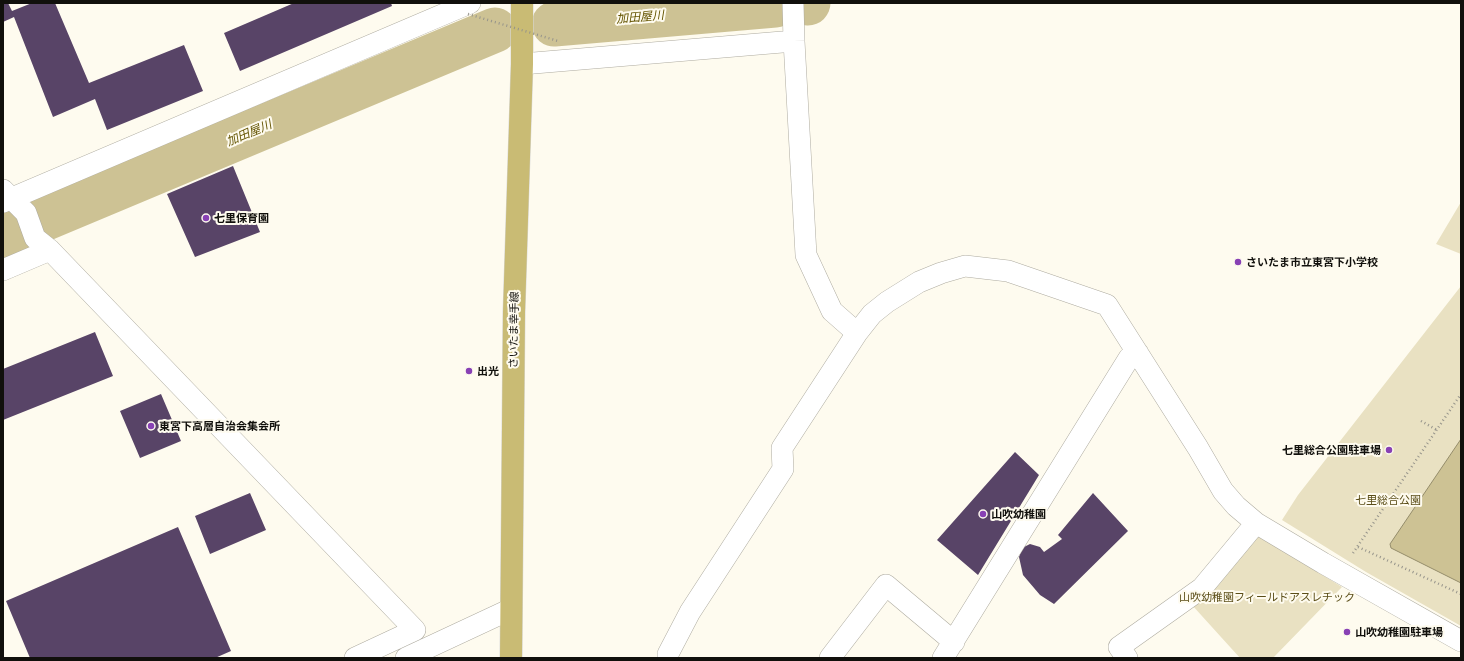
<!DOCTYPE html>
<html>
<head>
<meta charset="utf-8">
<style>
	body { margin:0 }
	#map { position:relative; width:1464px; height:661px; overflow:hidden; background:#fefbef; font-family:Commissioner,sans-serif }
	canvas { display:block }
	.frame { position:absolute; inset:0; border:4px solid #11100c; pointer-events:none }
</style>
</head>
<body>
<div id="map">
<canvas width="1464" height="661"></canvas>
<div class="frame"></div>
</div>
<script>
const context = document.querySelector('canvas').getContext('2d');
context.lineJoin = 'round';
function fillPath(path, color) {
  context.fillStyle = color;
  context.fill(path, 'evenodd');
}
function shape(rows) {
  const path = new Path2D();
  for (const r of rows) {
    path.moveTo(r[0], r[1]);
    for (let i = 2; i < r.length; i += 2) path.lineTo(r[i], r[i + 1]);
  }
  return path;
}
function trace(path, color, width, dash) {
  context.strokeStyle = color;
  context.lineWidth = width;
  context.lineCap = dash ? 'butt' : 'round';
  context.setLineDash(dash || []);
  context.stroke(path);
}
function drawText(font, color, halo, rows, align = 'center') {
  context.font = font + ' Commissioner,"Noto Sans JP",sans-serif';
  context.lineWidth = 4;
  context.setLineDash([]);
  context.textBaseline = 'middle';
  context.strokeStyle = halo;
  context.fillStyle = color;
  for (const [text, x, y, turn = 0] of rows) {
    context.save();
    context.translate(x, y);
    context.rotate((+turn || 0) * Math.PI / 180);
    context.textAlign = isNaN(turn) ? turn : align;
    if (halo) context.strokeText(text, 0, 0);
    context.fillText(text, 0, 0);
    context.restore();
  }
}
fillPath(shape([
	[1461,202,1461,254,1436,244],
	[1461,286,1461,626,1366,572,1282,520,1298,495],
	[1256,534,1342,587,1273,658,1240,658,1192,605]
]), '#e9e1c2');
const water = shape([
	[1461,439,1461,583,1391,548,1390,544,1461,439]
]);
fillPath(water, '#cdc294');
trace(water, '#958d6b', 1);
trace(shape([
	[807,3,808,3],
	[554,24,775,5],
	[3,236,495,30]
]), '#cdc294', 45);
fillPath(shape([
	[3,3,8,3,12,11,32,3,55,3,89,83,184,45,203,91,107,130,95,99,53,117,14,17,3,22],
	[294,3,391,3,392,6,240,71,224,33],
	[233,166,260,232,195,257,167,194],
	[95,332,113,376,3,420,3,369],
	[161,394,181,441,140,458,120,411],
	[1015,452,1039,475,978,575,937,540],
	[250,493,266,530,210,554,195,516],
	[1093,493,1128,531,1054,604,1040,595,1023,575,1019,557,1022,548,1030,544,1040,547,1044,552,1062,539,1058,535],
	[178,527,231,651,215,658,30,658,6,601]
]), '#584467');
const minor = shape([
	[793,3,794,41,806,255,832,311,857,333],
	[522,64,794,41],
	[3,190,26,213,35,238,50,250,415,630,355,658],
	[3,202,470,3],
	[3,270,50,250],
	[406,658,511,609],
	[668,658,668,654,690,612,783,469,782,448,857,333,872,314,887,302,919,282,941,273,965,266,1008,271,1107,305,1198,448,1223,491,1236,506,1256,523,1323,563,1461,641],
	[830,658,886,585,954,642],
	[943,658,1129,358,1138,353],
	[1127,658,1119,647,1202,588,1256,523]
]);
const primary = shape([
	[511,658,514,312,522,64,522,3]
]);
trace(minor, '#aeaba0', 22);
trace(primary, '#d9d9d8', 23);
trace(shape([
	[1421,421,1437,430],
	[1358,547,1461,594],
	[1353,553,1461,394]
]), '#96948b', 2.5, [1, 3]);
trace(minor, '#fff', 21);
trace(primary, '#c9bb74', 22);
trace(shape([
	[468,14,558,41]
]), '#96948b', 2.5, [1, 3]);
for (const [x, y, r, color] of [
	[206,218,4,"#8841b4"],
	[1238,262,4,"#8841b4"],
	[469,371,4,"#8841b4"],
	[151,426,4,"#8841b4"],
	[1389,450,4,"#8841b4"],
	[983,514,4,"#8841b4"],
	[1347,632,4,"#8841b4"]
]) {
  const dot = new Path2D();
  dot.arc(x, y, r, 0, 2 * Math.PI);
  context.fillStyle = color;
  context.fill(dot);
  trace(dot, '#fefbef', 1.5);
}
drawText('bold 11px', '#11100c', '#fefbef', [
	["七里保育園",214,218],
	["さいたま市立東宮下小学校",1246,262],
	["出光",477,371],
	["東宮下高層自治会集会所",159,426],
	["七里総合公園駐車場",1381,450,"right"],
	["山吹幼稚園",991,514],
	["山吹幼稚園駐車場",1355,632]
], 'left');
drawText('11px', '#11100c', '#fefbef', [
	["さいたま幸手線",514,330,-89]
]);
drawText('11px', '#5b4e18', '#fefbef', [
	["七里総合公園",1388,500],
	["山吹幼稚園フィールドアスレチック",1267,597]
]);
drawText('italic 12px', '#645400', '#fefbef', [
	["加田屋川",640,17,-5],
	["加田屋川",249,133,-23]
]);
</script>
</body>
</html>
